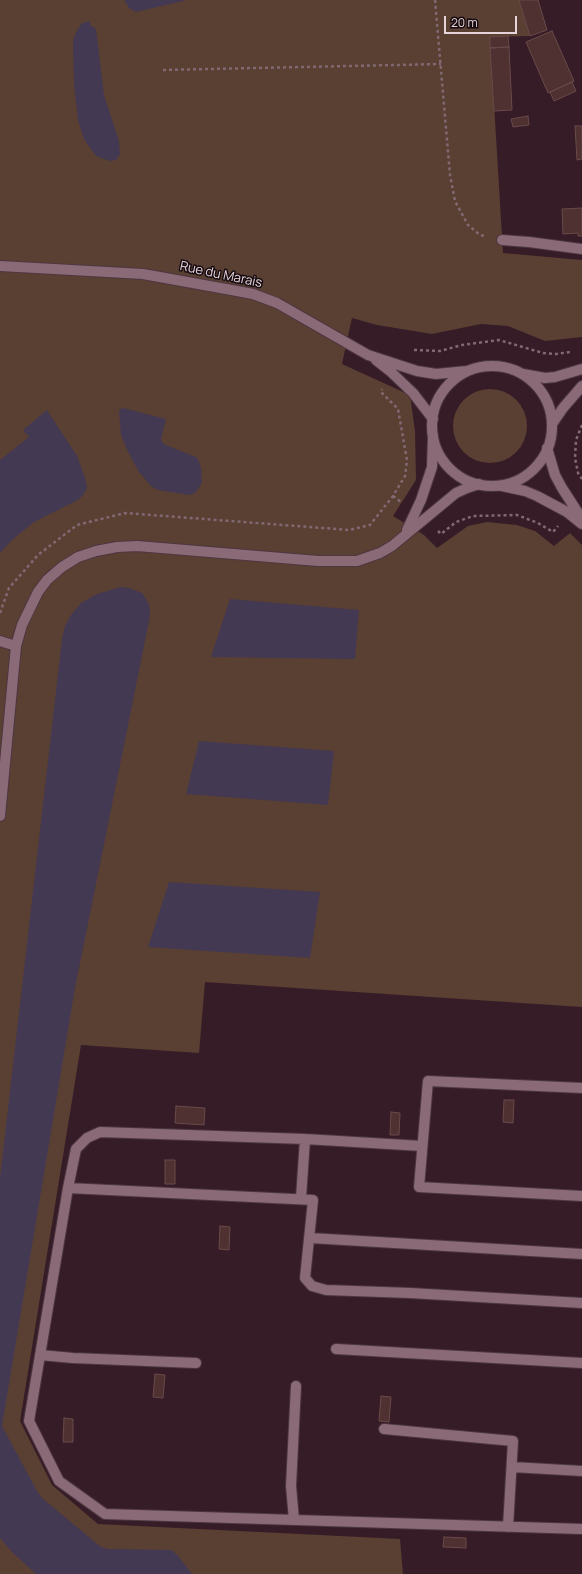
<!DOCTYPE html>
<style>
body{margin:0}
#map{position:relative;width:582px;height:1574px;overflow:hidden;background:#361c27;font-family:Manrope,sans-serif}
canvas{display:block}
.scale{position:absolute;left:444px;top:16px;width:73px;height:18px;box-sizing:border-box;border:2px solid #e7d4db;border-top:0;padding-left:5px;font-size:12px;line-height:14px;white-space:nowrap;color:#e7d4db;-webkit-text-stroke:3px #160b10;paint-order:stroke}
</style>
<div id="map">
<canvas width="582" height="1574"></canvas>
<div class="scale">20 m</div>
</div>
<script>
const context = document.querySelector('canvas').getContext('2d');
context.lineJoin = 'round';
function paint(path, color) { context.fillStyle = color; context.fill(path, 'evenodd'); }
const shape = rows => new Path2D(rows.map(r => 'M' + r).join(''));
function trace(path, color, width, dash) { context.strokeStyle = color; context.lineWidth = width; context.lineCap = dash ? 'butt' : 'round'; context.setLineDash(dash || []); context.stroke(path); }
function write(font, color, halo, rows, align = 'center') {
  context.font = font + ' Manrope,sans-serif'; context.lineWidth = 3; context.setLineDash([]); context.textBaseline = 'middle'; context.strokeStyle = halo; context.fillStyle = color; for (const [text, x, y, turn = 0] of rows) {
    context.save(); context.translate(x, y); context.rotate((+turn || 0) * Math.PI / 180); context.textAlign = isNaN(turn) ? turn : align; if (halo) context.strokeText(text, 0, 0); context.fillText(text, 0, 0); context.restore();
  }
}
paint(shape([
 [0,0,519,0,530,36,490,37,503,253,582,260,582,337,545,341,508,326,481,324,432,334,377,325,352,318,342,364,410,395,415,431,416,480,393,516,424,535,437,548,468,526,487,522,517,525,535,531,554,546,570,533,582,545,582,1007,205,982,199,1053,81,1045,20,1421,52,1485,98,1524,400,1539,403,1574,0,1574],
 '453 426a37 37 0 1 1 74 0a37 37 0 1 1-74 0Z'
]), '#5a3f33');
paint(shape([
 [124,0,187,0,136,12,129,8],
 [89,21,91,26,96,29,104,95,119,141,120,154,116,160,110,161,98,157,95,155,84,139,78,120,74,84,73,41,76,32,82,23],
 [123,408,166,419,161,439,163,443,166,445,196,457,198,459,201,468,202,483,195,493,189,495,158,490,151,486,139,472,128,452,121,435,119,412,120,409],
 [47,410,77,456,85,477,87,488,84,494,78,500,34,522,12,540,0,553,0,460,29,437,23,430],
 [121,587,129,588,142,593,149,604,150,612,149,621,75,988,2,1426,37,1491,42,1498,101,1547,108,1549,172,1550,179,1557,192,1574,36,1574,12,1552,0,1538,0,1178,62,639,65,626,71,615,81,603,97,594],
 [230,599,359,610,355,659,211,657],
 [199,741,334,751,328,805,186,794],
 [169,882,320,892,310,958,148,947]
]), '#443952');
const building = shape([
 [519,0,538,0,547,30,530,36,519,0],
 [552,31,574,81,548,93,526,42,552,31],
 [508,36,509,47,490,48,490,37,508,36],
 [509,47,512,110,494,111,490,48,509,47],
 [572,82,576,91,554,101,550,92,572,82],
 [528,116,529,125,513,127,511,119,528,116],
 [575,126,582,126,582,159,577,160,575,126],
 [582,208,582,236,578,236,578,233,563,234,562,209,582,208],
 [504,1100,514,1100,513,1123,503,1122,504,1100],
 [176,1106,205,1108,204,1125,175,1123,176,1106],
 [391,1112,400,1113,399,1135,390,1135,391,1112],
 [165,1160,175,1160,175,1184,165,1184,165,1160],
 [220,1226,230,1227,229,1250,219,1249,220,1226],
 [155,1374,165,1375,163,1398,153,1397,155,1374],
 [381,1396,391,1397,389,1422,379,1421,381,1396],
 [64,1418,73,1419,73,1442,63,1442,64,1418],
 [444,1537,466,1538,466,1548,443,1547,444,1537]
]);
paint(building, '#4f3131');
trace(building, '#6a4a4a', 1);
const service = shape([
 [502,240,529,242,582,249],
 [0,641,16,646],
 [582,1088,428,1081,419,1187,582,1196],
 [422,1146,305,1139,100,1132,87,1138,76,1149,68,1188,313,1200,305,1278,312,1286,326,1290,410,1293,582,1303],
 [68,1188,29,1421,59,1481,105,1514,582,1529],
 [301,1198,305,1139],
 [310,1238,582,1254],
 [336,1349,582,1363],
 [40,1355,73,1358,196,1363],
 [384,1429,513,1441,508,1527],
 [512,1467,582,1471],
 [294,1520,291,1486,296,1386]
]);
const minor = shape([
 [407,530,421,500,432,467,433,436],
 [0,816,16,646,22,625,38,592,47,580,62,567,78,557,96,551,117,547,137,546,318,561,357,561,380,553,392,546,456,493,467,488,479,484]
]);
const tertiary = shape([
 [0,266,143,274,237,291,253,294,277,303,368,355,417,371,436,374,467,371],
 [376,360,390,371,413,393,433,419],
 '432 426a60 60 0 1 1 120 0a60 60 0 1 1-120 0Z',
 [523,374,545,378,555,377,582,369],
 [552,424,563,408,582,386],
 [547,448,555,475,562,488,582,519],
 [502,486,525,491,537,496,567,512,582,524]
]);
trace(service, '#4d3741', 12);
trace(minor, '#4d3741', 12);
trace(tertiary, '#4d3741', 12);
trace(shape([
 [435,0,450,175,455,201,468,225,480,235,486,236],
 [163,70,441,64],
 [414,350,440,351,462,345,499,340,543,353,556,354,570,352],
 [582,425,576,440,575,458,578,473,582,479],
 [393,496,401,502],
 [438,531,441,534,456,522,473,516,517,515,538,523,553,532,558,526],
 [0,613,9,588,38,555,77,525,125,513,349,530,370,525,393,496,405,476,407,460,398,409,381,392,382,389]
]), '#806972', 2.5, [3, 3]);
trace(service, '#8a6a76', 10);
trace(minor, '#8a6a76', 10);
trace(tertiary, '#8a6a76', 10);
write('13px', '#e7d4db', '#160b10', [
 ["Rue du Marais",221,275,12]
]);
</script>
